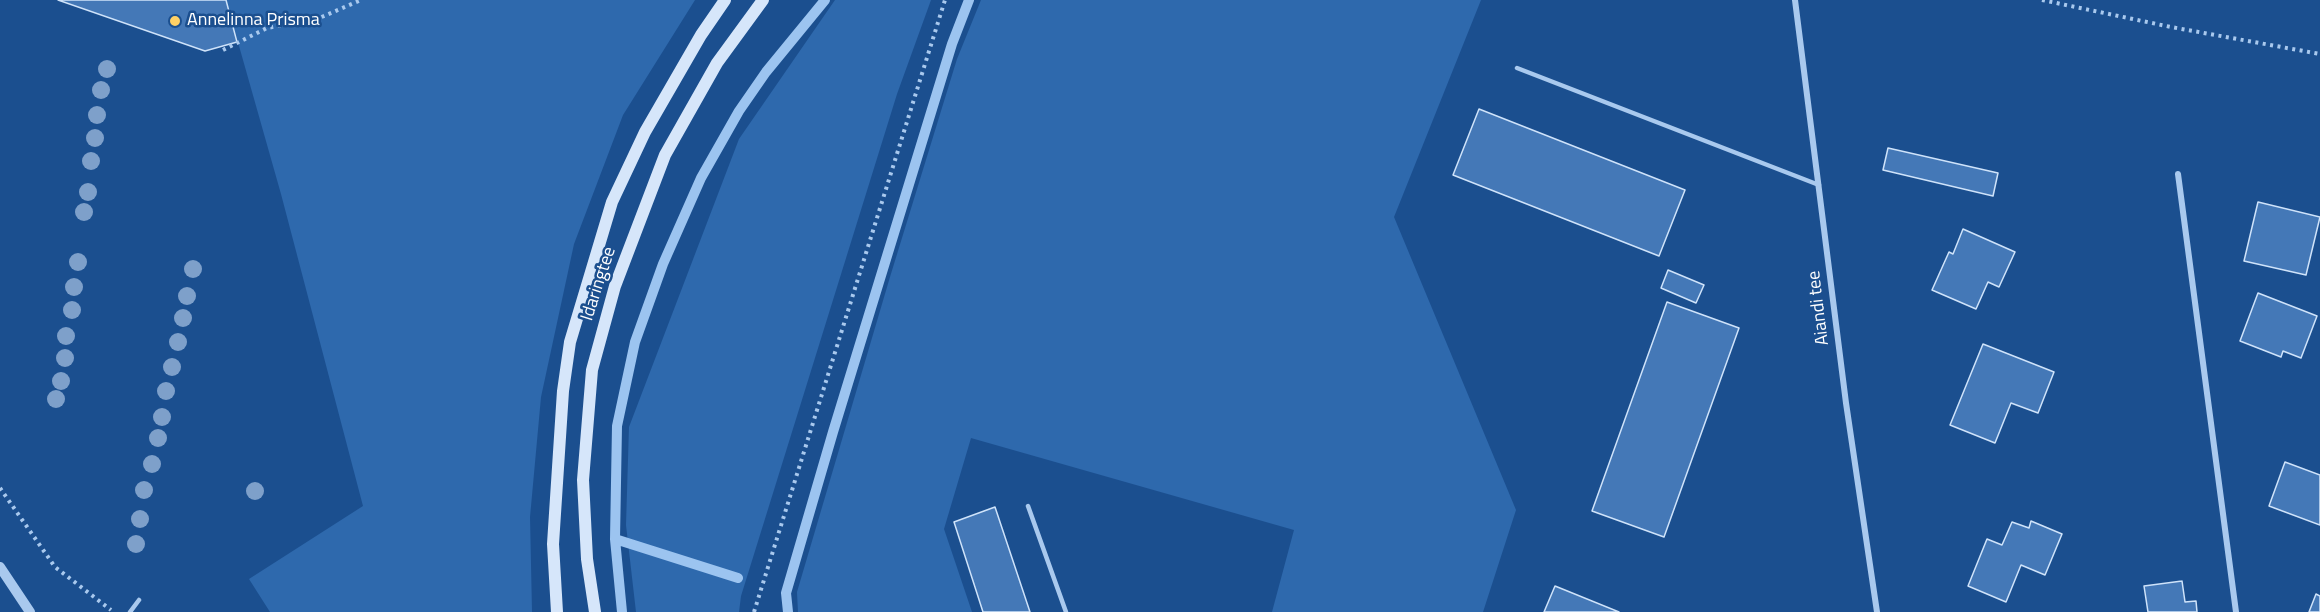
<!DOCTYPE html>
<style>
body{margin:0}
canvas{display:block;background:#1b4f8f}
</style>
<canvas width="2320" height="612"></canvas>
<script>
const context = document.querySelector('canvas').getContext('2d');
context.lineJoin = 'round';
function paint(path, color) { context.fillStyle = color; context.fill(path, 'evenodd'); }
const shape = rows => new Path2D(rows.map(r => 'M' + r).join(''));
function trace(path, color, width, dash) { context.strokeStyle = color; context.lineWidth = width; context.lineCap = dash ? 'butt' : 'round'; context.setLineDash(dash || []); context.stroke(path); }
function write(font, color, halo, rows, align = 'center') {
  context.font = font + ' "Titillium Web",sans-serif'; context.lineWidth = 5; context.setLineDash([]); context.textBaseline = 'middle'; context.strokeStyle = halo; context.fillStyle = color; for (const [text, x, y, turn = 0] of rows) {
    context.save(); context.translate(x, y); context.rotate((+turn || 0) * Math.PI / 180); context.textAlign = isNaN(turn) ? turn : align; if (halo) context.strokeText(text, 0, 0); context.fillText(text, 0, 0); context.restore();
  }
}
paint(shape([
 [226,0,695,0,623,115,574,244,541,397,530,517,532,612,270,612,249,579,363,506,281,194],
 [835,0,931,0,897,94,741,596,739,612,636,612,626,525,629,427,739,139],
 [981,0,1481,0,1394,217,1516,510,1483,612,1272,612,1294,530,971,438,944,529,972,612,798,612,797,592,890,277,957,59]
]), '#2e69ad');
trace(shape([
 [615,539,622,612],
 [738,578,615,539,617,426,635,342,663,264,701,178,739,111,766,72,825,0],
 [788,612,786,593,833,432,952,44,969,0]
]), '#9cc4f0', 10);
const building = shape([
 [58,0,226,0,237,42,205,51,58,0],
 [1479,109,1685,190,1659,256,1453,175,1479,109],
 [1888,148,1998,173,1993,196,1883,170,1888,148],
 [2258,202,2320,217,2306,275,2244,261,2258,202],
 [1963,229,2015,252,1999,287,1988,282,1976,309,1932,290,1949,252,1953,254,1963,229],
 [1668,270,1704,285,1696,303,1661,288,1668,270],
 [2258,293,2317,316,2301,358,2283,351,2281,357,2240,341,2258,293],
 [1667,302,1739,328,1664,537,1592,511,1667,302],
 [1983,344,2054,372,2038,413,2011,403,1995,443,1950,425,1983,344],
 [2285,462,2320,475,2320,525,2269,506,2285,462],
 [995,507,1030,612,983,612,954,522,995,507],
 [2031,521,2062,534,2045,575,2021,565,2006,602,1968,586,1987,539,2002,545,2012,522,2029,528,2031,521],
 [2182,581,2185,602,2196,601,2197,612,2148,612,2144,586,2182,581],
 [1555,586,1619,612,1544,612,1555,586],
 [2316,594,2320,596,2320,612,2309,612,2316,594]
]);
paint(building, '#4478b7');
trace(building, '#cfe3fa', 1.5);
trace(shape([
 [2042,0,2171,27,2320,54],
 [223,50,267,28,317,19,361,0],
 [0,488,55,567,111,610],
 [754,612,945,0]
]), '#a9c9ee', 4, [3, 4.5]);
trace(shape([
 [1517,68,1819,185],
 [1028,506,1066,612],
 [130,612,139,600]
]), '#a9c9ee', 4.5);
trace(shape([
 [1795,0,1846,403,1877,612],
 [2178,174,2236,612]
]), '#a9c9ee', 6);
trace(shape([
 [0,567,30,612]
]), '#a9c9ee', 10);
trace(shape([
 [557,612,553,544,563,391,570,342,612,202,645,132,701,35,725,0],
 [595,612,587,559,583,480,592,370,615,286,665,155,717,63,763,0]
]), '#d6e6fa', 12);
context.fillStyle = '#7ea0ca';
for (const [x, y] of [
 [107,69],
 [101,90],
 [97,115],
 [95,138],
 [91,161],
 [88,192],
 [84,212],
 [78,262],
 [193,269],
 [74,287],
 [187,296],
 [72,310],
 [183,318],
 [66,336],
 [178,342],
 [65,358],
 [172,367],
 [61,381],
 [166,391],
 [56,399],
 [162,417],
 [158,438],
 [152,464],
 [144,490],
 [255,491],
 [140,519],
 [136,544]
]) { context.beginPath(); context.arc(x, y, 9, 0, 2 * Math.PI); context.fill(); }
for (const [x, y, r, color] of [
 [175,21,6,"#ffd166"]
]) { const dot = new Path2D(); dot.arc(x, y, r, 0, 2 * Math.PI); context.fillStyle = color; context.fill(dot); trace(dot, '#1b4f8f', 2); }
write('18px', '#fff', '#1b4f8f', [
 ["Annelinna Prisma",187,21]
], 'left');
write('18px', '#fff', '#1b4f8f', [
 ["Idaringtee",599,284,-72],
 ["Aiandi tee",1819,308,-97]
]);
</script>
